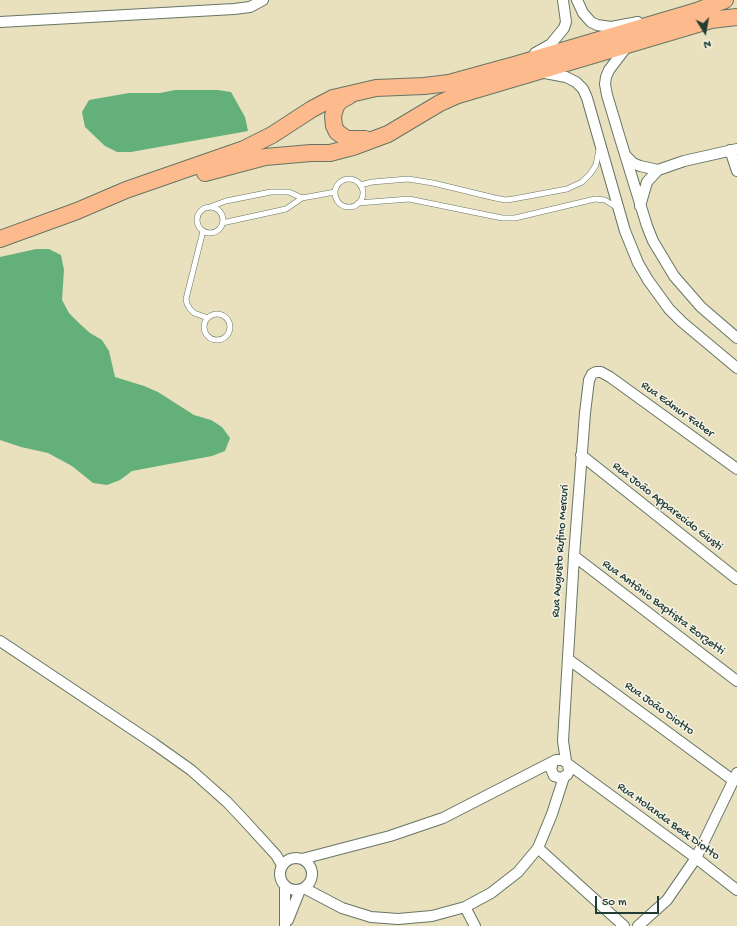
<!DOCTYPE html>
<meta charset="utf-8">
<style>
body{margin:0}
#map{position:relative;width:737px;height:926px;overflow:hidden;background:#e9e0be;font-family:"Gochi Hand",sans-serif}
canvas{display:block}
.north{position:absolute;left:685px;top:12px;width:40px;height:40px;-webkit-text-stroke:3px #f7f3e8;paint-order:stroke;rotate:169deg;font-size:11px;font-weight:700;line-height:16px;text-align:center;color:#1f3d34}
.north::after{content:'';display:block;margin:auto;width:14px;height:18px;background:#1f3d34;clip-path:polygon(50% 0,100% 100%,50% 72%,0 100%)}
.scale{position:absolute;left:595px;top:896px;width:64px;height:18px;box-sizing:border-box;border:2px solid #1f3d34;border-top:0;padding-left:5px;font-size:12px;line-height:14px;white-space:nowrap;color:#1f3d34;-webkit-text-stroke:3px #f7f3e8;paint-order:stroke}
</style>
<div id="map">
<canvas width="737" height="926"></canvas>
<div class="north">N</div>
<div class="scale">50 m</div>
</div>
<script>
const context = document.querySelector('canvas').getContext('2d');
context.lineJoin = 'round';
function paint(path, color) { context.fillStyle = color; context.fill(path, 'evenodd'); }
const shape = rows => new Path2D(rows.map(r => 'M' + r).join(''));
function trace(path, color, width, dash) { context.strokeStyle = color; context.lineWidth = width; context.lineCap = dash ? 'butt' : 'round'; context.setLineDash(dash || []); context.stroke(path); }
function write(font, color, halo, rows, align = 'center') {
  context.font = font + ' "Gochi Hand",sans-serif'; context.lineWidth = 3; context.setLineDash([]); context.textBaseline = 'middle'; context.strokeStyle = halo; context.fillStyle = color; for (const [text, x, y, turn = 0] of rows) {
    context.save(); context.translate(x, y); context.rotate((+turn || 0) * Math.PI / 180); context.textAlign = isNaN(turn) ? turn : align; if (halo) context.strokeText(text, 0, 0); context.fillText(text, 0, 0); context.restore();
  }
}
paint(shape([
 [175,90,218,90,231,92,245,117,248,131,131,152,117,152,105,146,85,127,82,112,89,100,129,93,160,93],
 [36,249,49,249,61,255,64,270,62,300,69,313,80,324,90,333,102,340,109,351,115,377,144,386,158,392,194,415,211,420,222,427,230,438,225,451,212,456,132,471,120,480,107,485,93,483,72,466,48,453,21,447,0,440,0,257]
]), '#63b07a');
const lane = shape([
 '335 193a14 14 0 1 1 28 0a14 14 0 1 1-28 0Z',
 [360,185,372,182,408,179,433,183,495,198,506,200,513,199,567,189,582,182,590,174,596,165,599,149],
 [358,203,409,199,502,218,515,218,595,199,605,200,616,207],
 '197 220a13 13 0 1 1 26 0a13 13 0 1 1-26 0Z',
 [207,208,226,201,271,192,289,192,302,198,335,192],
 [222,223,286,209,302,198],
 [203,231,186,299,187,304,190,309,194,313,208,318],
 '204 327a13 13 0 1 1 26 0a13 13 0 1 1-26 0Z'
]);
const street = shape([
 [577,0,583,13,591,22,597,25,611,27,638,22],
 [0,22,234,9,250,7,263,0],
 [628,45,609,70,606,77,605,84,607,95,619,135,647,226,653,241,674,276,701,307,737,338],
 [535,53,551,44,564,28,566,22,563,0],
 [545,73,566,77,576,82,583,89,587,98,625,231,638,263,648,280,669,309,682,322,737,368],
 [730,150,737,171],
 [625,155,633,163,640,166,658,170],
 [640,206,647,182,658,170,684,161,737,149],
 [581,455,737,579],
 [574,556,737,681],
 [0,641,153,743,191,770,227,802,244,820,276,855,282,865],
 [568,659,734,781],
 [566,761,563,741,574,556,585,413,589,380,592,374,596,372,601,372,610,377,737,469],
 [568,764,696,858,737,890],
 [538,848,624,926],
 '280 874a16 16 0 1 1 32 0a16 16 0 1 1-32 0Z',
 [302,859,390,836,443,818,556,760,563,760,568,764,569,771,567,775,561,778,554,776,551,769,553,762],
 [285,886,285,926],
 [304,888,342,908,371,917,398,919,432,916,465,907,491,893,518,872,538,848,552,814,564,777],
 [465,907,475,926],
 [288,920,300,890],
 [638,926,667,900,696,858,737,773]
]);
const primary = shape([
 [349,96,340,101,336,106,333,116,334,126,337,132,347,139,365,139],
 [205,173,265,157,311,153,330,153,353,147,388,134,440,103,458,95,711,20,737,17],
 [0,239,77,211,126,190,244,149,272,135,312,109,333,98,376,88,424,86,449,83,518,64,697,11,725,0]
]);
trace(lane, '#667664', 6);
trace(street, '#667664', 12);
trace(primary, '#667664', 18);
trace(lane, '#fff', 5);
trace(street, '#fff', 10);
trace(primary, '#fcba8d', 16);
write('12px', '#1f3d34', '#f7f3e8', [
 ["Rua Edmur Faber",677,410,36],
 ["Rua João Apparecido Giusti",667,507,38],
 ["Rua Augusto Rufino Mercuri",561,551,-86],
 ["Rua Antônio Baptista Zorzetti",663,608,37],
 ["Rua João Diotto",659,709,36],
 ["Rua Holanda Beck Diotto",668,822,36]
]);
</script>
